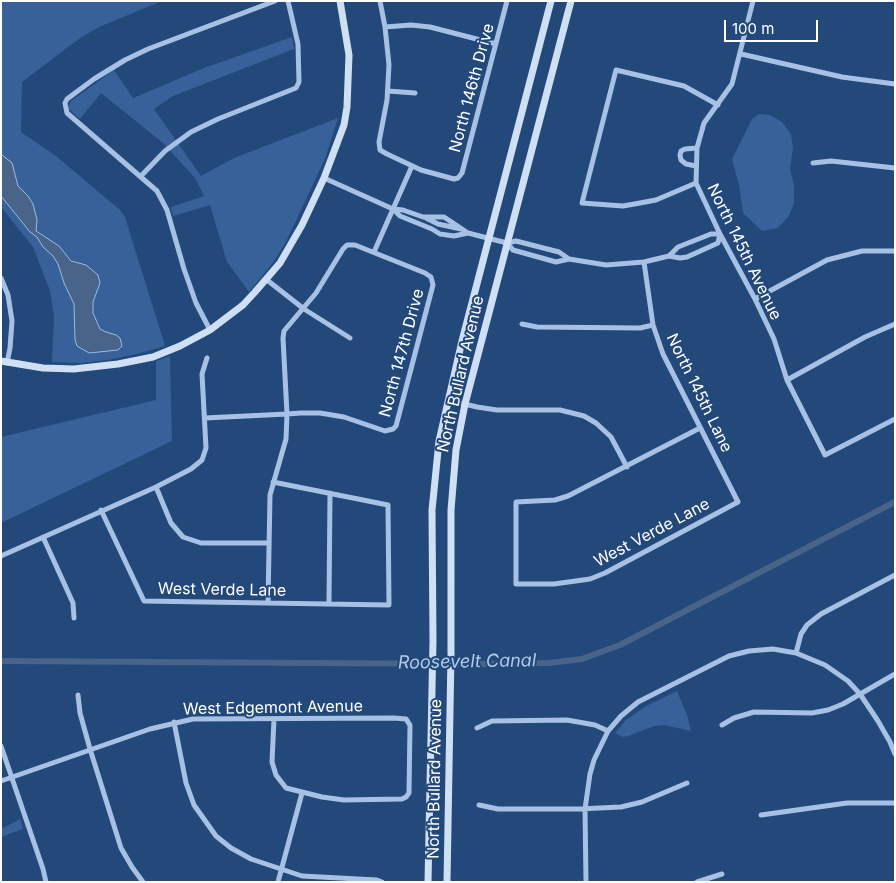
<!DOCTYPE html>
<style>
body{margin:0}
#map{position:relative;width:896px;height:883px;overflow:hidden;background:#23487a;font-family:Inter,sans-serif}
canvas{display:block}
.frame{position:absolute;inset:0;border:2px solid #fff;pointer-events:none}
.scale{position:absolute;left:724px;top:20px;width:94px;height:22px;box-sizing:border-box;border:2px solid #fff;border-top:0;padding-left:6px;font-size:15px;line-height:18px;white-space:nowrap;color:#fff;-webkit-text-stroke:4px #23487a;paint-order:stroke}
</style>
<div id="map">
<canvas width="896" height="883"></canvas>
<div class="frame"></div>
<div class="scale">100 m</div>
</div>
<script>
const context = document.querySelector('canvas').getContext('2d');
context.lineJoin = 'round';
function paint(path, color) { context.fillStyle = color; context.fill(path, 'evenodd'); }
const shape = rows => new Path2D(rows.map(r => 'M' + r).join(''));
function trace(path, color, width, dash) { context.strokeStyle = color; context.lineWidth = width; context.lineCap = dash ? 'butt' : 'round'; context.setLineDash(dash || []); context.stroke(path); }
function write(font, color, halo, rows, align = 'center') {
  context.font = font + ' Inter,sans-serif'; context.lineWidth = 4; context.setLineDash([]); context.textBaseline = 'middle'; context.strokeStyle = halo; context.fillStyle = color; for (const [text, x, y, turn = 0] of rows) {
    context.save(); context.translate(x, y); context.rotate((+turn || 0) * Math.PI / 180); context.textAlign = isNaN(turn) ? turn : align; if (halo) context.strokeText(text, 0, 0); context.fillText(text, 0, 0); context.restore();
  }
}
paint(shape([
 [1,1,162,1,99,27,80,38,22,82,21,132,56,156,120,210,125,217,165,346,137,354,108,360,81,363,52,362,54,316,50,291,33,247,1,207],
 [292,37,294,49,173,96,154,109,201,176,234,158,338,118,325,159,285,244,272,264,249,292,227,262,210,205,173,216,171,207,204,196,195,178,163,143,101,93,80,119,69,109,69,105,71,101,114,70,133,98,204,68],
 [759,114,770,115,782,122,791,134,793,147,790,169,794,185,794,203,789,216,778,228,762,231,743,213,739,185,732,159,752,119],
 [170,356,172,441,1,523,1,437,156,400,156,361],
 [677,691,687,715,691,731,664,725,654,726,628,736,623,737,615,733,626,720,646,706],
 [20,819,23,829,1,837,1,829]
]), '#376198');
const water = shape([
 [1,154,12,163,18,186,28,196,33,204,37,220,36,231,59,246,71,261,86,265,98,275,100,283,93,302,93,313,100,329,106,332,116,335,120,338,122,346,118,350,89,353,77,346,75,340,74,304,64,283,58,264,53,256,43,247,37,237,30,232,1,196,1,154]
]);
paint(water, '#496489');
trace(water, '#9abce5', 1);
trace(shape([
 [1,661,465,664,549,663,582,659,620,645,895,502]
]), '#496489', 6);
trace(shape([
 [380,1,385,27,389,65,387,100,379,142,380,150,387,154,421,170,454,179,458,178,462,173,507,1],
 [753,1,732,84,704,123,697,148,696,183,720,234,755,299,774,339,787,380,825,455,895,419],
 [385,27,411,25,430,27,496,44],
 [741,54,842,77,895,84],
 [388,91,415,93],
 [813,163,831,161,895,168],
 [696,166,686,164,681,160,680,155,681,151,685,149,697,148],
 [141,176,165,151,191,132,218,119,296,88,299,82,298,44,288,1],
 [324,178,393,209,403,210,423,217,444,217,468,233,507,243],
 [696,183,656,200,640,203,623,206,582,203,616,70,684,86,718,105],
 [393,209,400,216,432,229,440,234,454,236,468,233],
 [426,218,438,224,461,229],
 [507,243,513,250,556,262,569,259,606,265,644,262,669,256,680,258,687,257,718,243,720,234,711,234,678,247,669,256],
 [507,243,516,241,559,252,569,259],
 [374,252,412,166],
 [644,262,653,325,663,354,738,502,605,573,590,579,554,584,516,584,516,502,555,500,568,496,700,428],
 [1,278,8,295,12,321,10,348,7,363],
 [267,280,304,309,350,338],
 [755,299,827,260,862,251,895,251],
 [522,324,537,327,640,328,653,325],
 [210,330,196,303,184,269,167,210,157,191,67,113,65,103,67,99,94,79,125,60,148,49,275,1],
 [787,380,865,337,895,324],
 [448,400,477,407,497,410,560,410,584,416,596,423,611,437,627,467],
 [205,418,287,414,301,413,320,413,344,417,385,431,393,429,396,426,433,285,431,277,425,273,355,245,347,245,343,249,316,293,284,331,283,338,287,414,286,439,270,495,268,603],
 [156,487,171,523,183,537,201,543,269,543],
 [101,510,144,601,389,605,388,505,273,482],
 [43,537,73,603,74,618],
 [1,556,156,487,191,469,202,460,206,448,202,374,207,358],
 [329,603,330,493],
 [796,653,801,634,807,625,821,614,895,575],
 [78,695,80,713,90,749,121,848,132,867,143,882],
 [174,722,186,783,194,805,216,836,231,848,251,859,302,876,377,880,382,882],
 [722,725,734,718,754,712,812,713,828,710,843,704,895,674],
 [477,728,492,721,567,720,595,725,608,731],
 [1,746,43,869,46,882],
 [1,781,150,729,193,719,394,718,406,719,410,725,409,793,406,797,402,799,344,800,322,797,286,788,276,775,272,762,274,719],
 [479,805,498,809,578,809,621,807,642,802,687,783],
 [761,815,847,803,895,803],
 [278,882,302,793],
 [586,882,585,809,590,774,594,760,608,731,621,716,638,702,729,656,749,651,773,649,796,653,825,665,848,681,860,694,878,721,890,742,895,754],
 [697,882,722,874]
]), '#a6c1e4', 5);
trace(shape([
 [1,361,43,368,74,369,118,364,153,357,180,346,210,330,243,305,255,292,280,263,302,225,324,178,344,125,347,107,349,55,340,1],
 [428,882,433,641,432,510,439,441,462,341,551,1],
 [447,882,451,654,451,510,456,450,465,404,571,1]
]), '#cfdff4', 7);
write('16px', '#fff', '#23487a', [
 ["North 146th Drive",472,88,-75],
 ["North 145th Avenue",744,252,64],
 ["North 147th Drive",402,353,-75],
 ["North Bullard Avenue",461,374,-77],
 ["North 145th Lane",699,393,64],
 ["West Verde Lane",652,533,-28],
 ["West Verde Lane",222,590,1],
 ["West Edgemont Avenue",273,708,-1],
 ["North Bullard Avenue",435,779,-89]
]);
write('italic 18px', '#b1cbec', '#23487a', [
 ["Roosevelt Canal",467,662,-1]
]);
</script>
